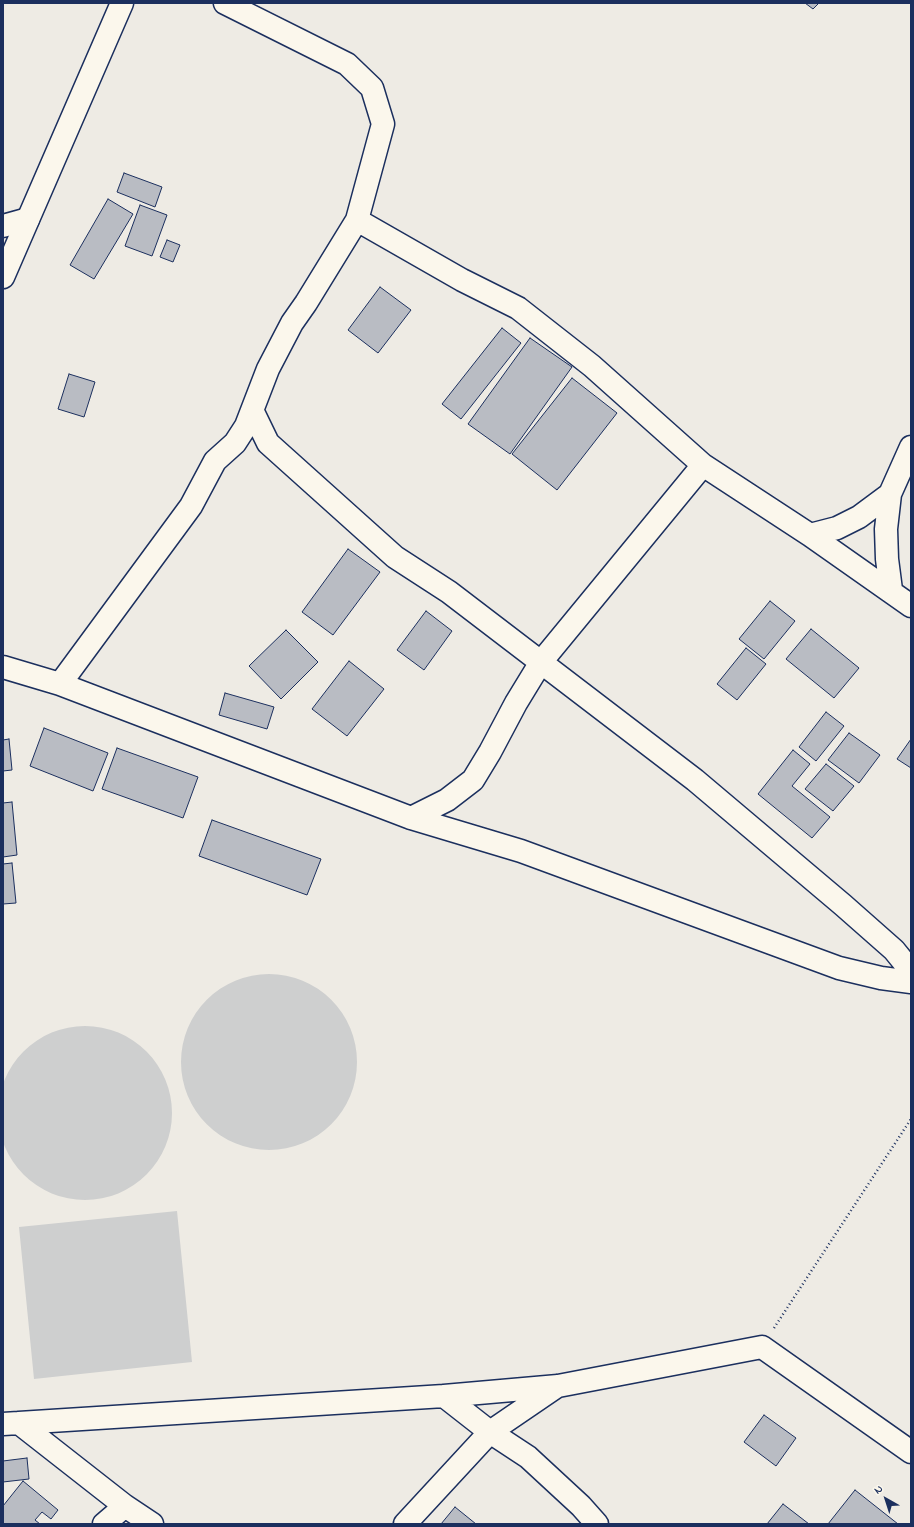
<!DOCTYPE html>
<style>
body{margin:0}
#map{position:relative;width:914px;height:1527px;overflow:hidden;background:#eeebe4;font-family:"Indie Flower",sans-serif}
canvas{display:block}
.frame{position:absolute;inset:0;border:4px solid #1b2f5e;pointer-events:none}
.north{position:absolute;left:866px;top:1479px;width:40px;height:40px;-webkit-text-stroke:3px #fbf7ec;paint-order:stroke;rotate:321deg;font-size:11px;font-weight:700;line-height:16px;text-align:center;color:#1b2f5e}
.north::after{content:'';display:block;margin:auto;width:14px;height:18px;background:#1b2f5e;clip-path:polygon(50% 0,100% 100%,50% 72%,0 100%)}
</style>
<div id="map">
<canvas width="914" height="1527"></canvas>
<div class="frame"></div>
<div class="north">N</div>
</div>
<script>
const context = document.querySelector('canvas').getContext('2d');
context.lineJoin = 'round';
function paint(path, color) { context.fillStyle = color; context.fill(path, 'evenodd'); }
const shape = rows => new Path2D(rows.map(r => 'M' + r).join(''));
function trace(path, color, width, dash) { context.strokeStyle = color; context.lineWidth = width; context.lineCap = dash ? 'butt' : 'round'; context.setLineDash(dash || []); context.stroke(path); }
paint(shape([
 '181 1062a88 88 0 1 1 176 0a88 88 0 1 1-176 0Z',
 '-2 1113a87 87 0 1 1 174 0a87 87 0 1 1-174 0Z',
 [177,1211,192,1362,34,1379,19,1227]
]), '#cecfcf');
const building = shape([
 [805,3,819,3,813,9,805,3],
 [124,173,162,187,155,207,117,192,124,173],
 [108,199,133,214,94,279,70,265,108,199],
 [140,205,167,215,152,256,125,246,140,205],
 [167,240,180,245,173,262,160,257,167,240],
 [380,287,411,310,378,353,348,330,380,287],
 [502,328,521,343,461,419,442,404,502,328],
 [530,338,572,367,510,454,468,424,530,338],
 [69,374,95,382,84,417,58,409,69,374],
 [572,378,617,413,557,490,512,454,572,378],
 [348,549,380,572,333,635,302,612,348,549],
 [770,601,795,621,764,659,739,639,770,601],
 [426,611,452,631,424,670,397,650,426,611],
 [811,629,859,668,834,698,786,659,811,629],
 [286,630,318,662,281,699,249,666,286,630],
 [746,648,766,664,737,700,717,684,746,648],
 [349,661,384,689,347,736,312,709,349,661],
 [225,693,274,707,267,729,219,715,225,693],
 [826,712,844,726,816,761,799,747,826,712],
 [44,728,108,753,93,791,30,766,44,728],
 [849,733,880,755,859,783,828,760,849,733],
 [9,739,12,770,3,771,3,740,9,739],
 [911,739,911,768,897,759,911,739],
 [117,748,198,777,183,818,102,789,117,748],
 [793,750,810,764,792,786,830,817,812,838,758,794,793,750],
 [826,764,854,786,833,811,805,789,826,764],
 [12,802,17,855,3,857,3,803,12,802],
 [212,820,321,859,307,895,199,856,212,820],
 [12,863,16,903,3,904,3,864,12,863],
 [764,1415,796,1438,776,1466,744,1442,764,1415],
 [27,1458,29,1479,3,1482,3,1461,27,1458],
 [23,1481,58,1510,51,1519,42,1512,35,1520,40,1524,3,1524,3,1506,23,1481],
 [855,1490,898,1524,828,1524,855,1490],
 [783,1504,809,1524,767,1524,783,1504],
 [455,1507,476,1524,441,1524,455,1507]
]);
paint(building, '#b9bcc3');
trace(building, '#1b2f5e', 1);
const minor = shape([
 [357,220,462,280,518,308,592,366,703,465,810,535,911,606],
 [3,226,28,219],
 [253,412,268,443,395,557,449,592,695,780,843,905,894,950,911,971],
 [810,535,837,528,859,517,890,494],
 [891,590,887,559,886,529,890,494,911,447],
 [3,667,60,684,411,818,521,851,839,968,881,978,911,982],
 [60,684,191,506,215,461,235,443,246,426,268,369,292,323,306,303,357,220,383,124,372,88,347,64,225,3],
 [411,818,447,800,473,780,490,752,516,703,541,662,703,465],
 [444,1396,490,1432,528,1457,581,1506,597,1524],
 [19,1423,125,1506,152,1524],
 [3,1424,444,1396,558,1386,762,1347,911,1452],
 [104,1524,125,1506],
 [405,1524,490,1432,556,1387]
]);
const tertiary = shape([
 [3,277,122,3]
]);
trace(minor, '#1b2f5e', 25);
trace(tertiary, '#1b2f5e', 25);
trace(shape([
 [774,1328,911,1119]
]), '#1b2f5e', 2.5, [1, 3]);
trace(minor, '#fbf7ec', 22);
trace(tertiary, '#fbf7ec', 22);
</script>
